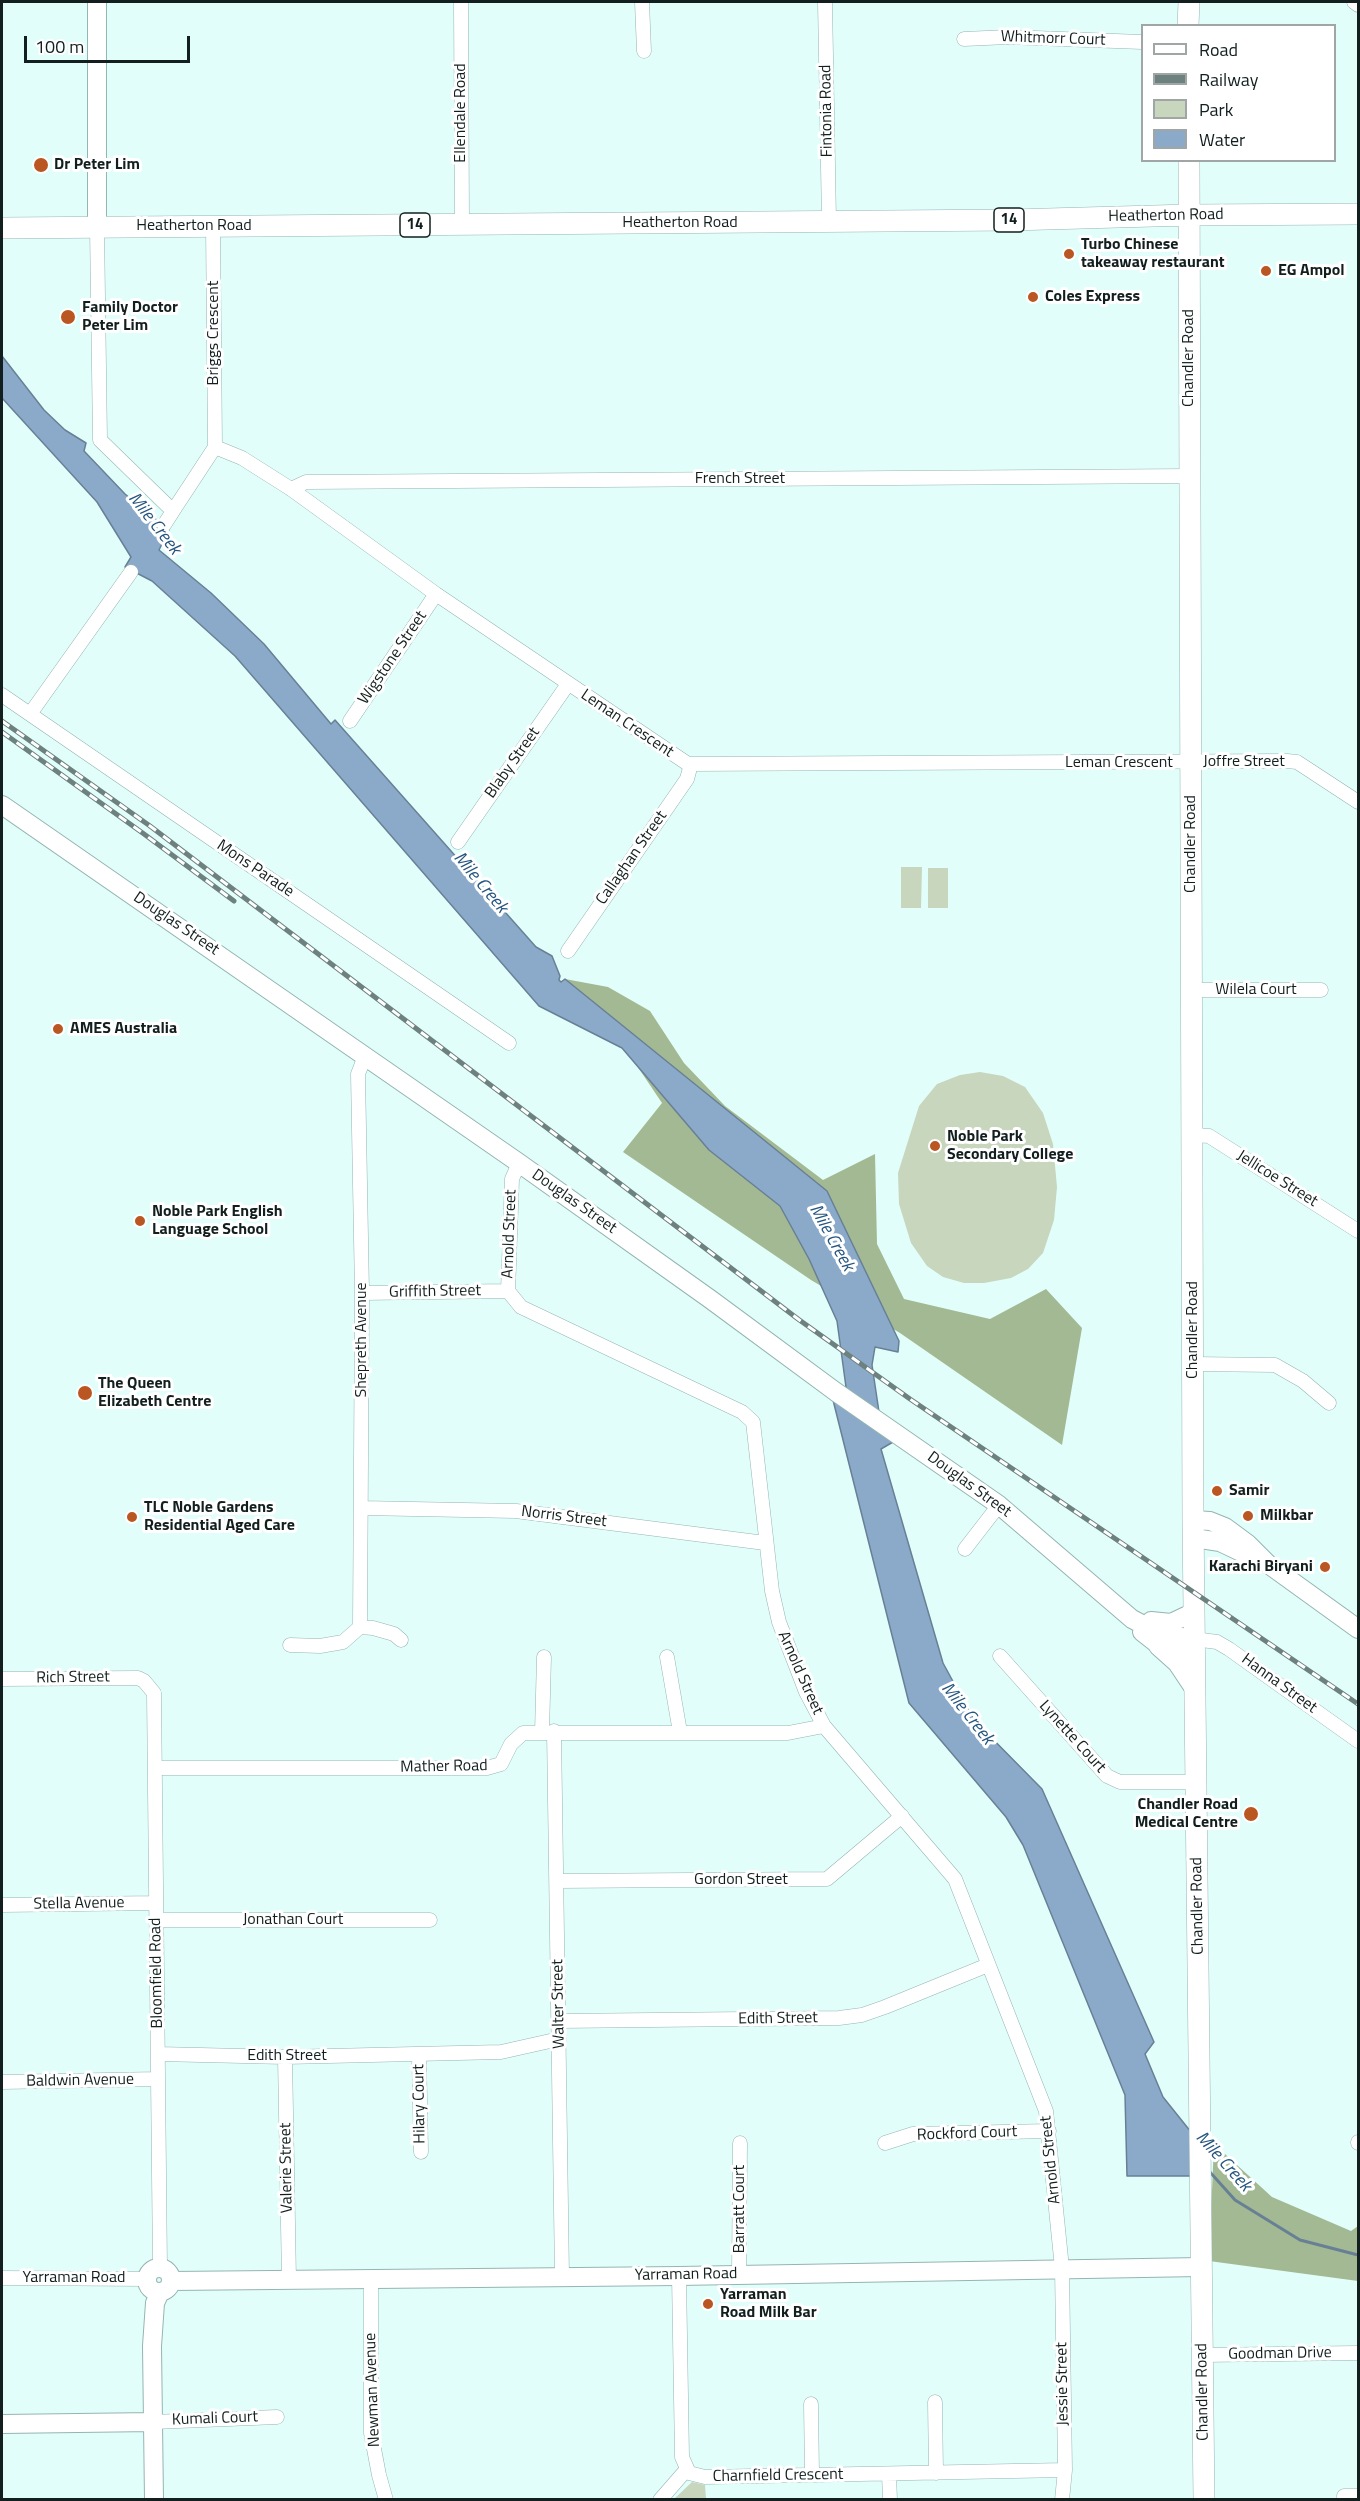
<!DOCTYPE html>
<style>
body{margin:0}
#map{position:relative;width:1360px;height:2501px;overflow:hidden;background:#e2fefb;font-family:"Titillium Web",sans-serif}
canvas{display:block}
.frame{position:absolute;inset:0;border:3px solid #121f1e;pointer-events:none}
.legend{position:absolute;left:1141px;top:24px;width:195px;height:138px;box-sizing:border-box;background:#fff;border:2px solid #a0a5a5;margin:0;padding:8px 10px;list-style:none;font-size:18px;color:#121f1e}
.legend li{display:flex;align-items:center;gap:12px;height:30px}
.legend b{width:30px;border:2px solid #a0a5a5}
.scale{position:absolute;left:24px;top:36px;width:166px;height:27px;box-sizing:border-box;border:3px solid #121f1e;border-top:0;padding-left:8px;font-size:18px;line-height:21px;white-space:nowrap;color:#121f1e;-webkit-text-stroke:4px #fff;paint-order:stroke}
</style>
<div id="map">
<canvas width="1360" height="2501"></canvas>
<div class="frame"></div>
<ul class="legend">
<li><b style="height:8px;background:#fff"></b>Road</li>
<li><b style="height:8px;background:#6d817f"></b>Railway</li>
<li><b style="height:16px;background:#c7d6bc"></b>Park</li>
<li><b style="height:16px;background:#8baac9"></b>Water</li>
</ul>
<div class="scale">100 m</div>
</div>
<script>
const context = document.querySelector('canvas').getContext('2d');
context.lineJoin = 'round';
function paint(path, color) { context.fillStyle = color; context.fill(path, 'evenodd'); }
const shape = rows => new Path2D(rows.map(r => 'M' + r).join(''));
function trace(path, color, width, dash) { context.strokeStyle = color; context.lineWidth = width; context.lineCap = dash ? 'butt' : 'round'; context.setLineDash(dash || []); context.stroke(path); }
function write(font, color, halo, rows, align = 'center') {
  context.font = font + ' "Titillium Web",sans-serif'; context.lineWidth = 6; context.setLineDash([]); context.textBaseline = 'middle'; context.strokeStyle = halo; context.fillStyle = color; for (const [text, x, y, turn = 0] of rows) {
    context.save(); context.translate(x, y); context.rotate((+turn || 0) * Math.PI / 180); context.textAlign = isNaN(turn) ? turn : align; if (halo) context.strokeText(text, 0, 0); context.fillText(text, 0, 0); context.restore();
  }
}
paint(shape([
 [901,867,922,867,921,908,901,908],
 [928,868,948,868,948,908,928,908],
 [980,1072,1003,1076,1025,1087,1043,1113,1053,1144,1057,1187,1054,1220,1043,1253,1028,1269,1011,1278,984,1283,964,1283,943,1277,927,1266,911,1243,899,1204,898,1173,919,1106,937,1084,960,1075],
 [692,2482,705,2485,706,2499,674,2499]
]), '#c7d6bc');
paint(shape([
 [565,979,608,987,650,1011,684,1063,725,1106,823,1180,875,1154,877,1244,904,1299,990,1319,1046,1289,1082,1328,1062,1445,900,1333,811,1280,623,1152,662,1103,625,1048,561,982],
 [1214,2144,1272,2197,1351,2231,1358,2226,1358,2281,1209,2261]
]), '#a3b993');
const water = shape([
 [2,356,44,410,65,430,86,443,84,451,125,494,169,530,159,550,211,593,264,644,331,724,335,720,536,947,552,956,560,976,559,980,561,982,565,979,827,1191,899,1341,898,1352,875,1347,872,1365,882,1432,893,1442,881,1449,943,1663,974,1720,1042,1789,1154,2042,1145,2054,1163,2097,1191,2132,1191,2176,1127,2176,1125,2095,1023,1845,1006,1817,909,1703,833,1400,849,1409,837,1321,809,1259,780,1206,709,1150,622,1048,539,1006,235,656,152,581,125,567,131,557,97,502,2,398,2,356]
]);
paint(water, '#8baac9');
trace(water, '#678096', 1.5);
trace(shape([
 [1209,2171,1235,2200,1300,2240,1358,2255]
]), '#678096', 3);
const street = shape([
 [461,2,462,224],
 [642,2,644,51],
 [825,2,829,221],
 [1354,2,1358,5],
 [964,39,1008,37,1142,42],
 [97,227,100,440,173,511,215,447,213,225],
 [215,447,242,458,291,489,436,594,688,764,1287,761,1297,762,1358,802],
 [291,489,306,482,1190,476],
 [164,525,173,511],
 [2,695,509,1043],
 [30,714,131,572],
 [350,721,436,594],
 [458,842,568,684],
 [568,951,687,779,691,764],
 [1192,990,1321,990],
 [1193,1135,1209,1136,1358,1231],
 [519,1163,512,1179,508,1291,521,1307,742,1412,753,1422,772,1591,779,1622,806,1692,824,1726,955,1879,1046,2111,1062,2268,1065,2470,1062,2500],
 [362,1293,508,1291],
 [1193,1364,1275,1365,1303,1381,1329,1403],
 [361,1508,516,1511,765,1543],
 [965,1549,999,1505],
 [360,1627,362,1293,358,1074,365,1056],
 [1194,1639,1217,1642,1229,1649,1358,1741],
 [290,1645,320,1646,343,1642,360,1627,373,1628,394,1634,401,1640],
 [1000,1656,1107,1776,1120,1782,1196,1782],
 [667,1657,680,1732],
 [2,1679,138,1678,144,1681,154,1693,160,2268],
 [554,1731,562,2276],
 [542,1732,544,1657],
 [155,1768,487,1768,501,1764,511,1744,523,1733,788,1733,824,1726],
 [557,1881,827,1879,902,1816],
 [2,1905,156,1903],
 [156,1920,430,1920],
 [559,2021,839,2018,862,2015,885,2007,988,1965],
 [158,2054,285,2057,501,2052,559,2039],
 [419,2055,421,2152],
 [285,2057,289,2280],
 [2,2082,158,2079],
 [885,2143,913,2134,1049,2131],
 [1358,2143,1358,2142],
 [739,2275,740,2143],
 [679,2276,682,2457,689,2473,705,2477,1065,2470],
 [2,2278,147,2279],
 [371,2279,371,2433,379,2475,386,2500],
 [1202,2355,1358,2353],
 [935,2402,936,2473],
 [811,2404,812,2475],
 [153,2422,277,2417],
 [889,2474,890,2500],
 [660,2500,687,2469],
 [1345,2500,1344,2496,1358,2496]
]);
const secondary = shape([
 [97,227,97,2],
 [2,805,519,1163,710,1299,836,1392,999,1505,1132,1619,1159,1633,1194,1639],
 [1193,1520,1210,1521,1225,1527,1248,1544,1268,1564,1358,1629],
 [1194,1538,1220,1542,1258,1560],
 [1151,1621,1171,1623,1194,1612],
 [1142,1632,1156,1643,1170,1649,1183,1648,1194,1639],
 [1158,1646,1177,1663,1195,1690],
 '147 2280a12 12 0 1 1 24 0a12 12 0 1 1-24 0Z',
 [171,2281,679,2276,1201,2267],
 [2,2424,153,2422],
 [154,2500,152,2346,155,2303,160,2292]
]);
const primary = shape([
 [1188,26,1189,2],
 [1189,160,1193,1520,1204,2500],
 [2,228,1012,220,1189,215,1358,214]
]);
trace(street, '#94b5b2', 15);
trace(secondary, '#94b5b2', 20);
trace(primary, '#94b5b2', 22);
trace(street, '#fff', 14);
trace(secondary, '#fff', 18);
trace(primary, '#fff', 21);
const rail = shape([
 [2,721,150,826,798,1319,910,1399,1358,1704],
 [2,732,144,834,234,901]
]);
trace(rail, '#6d817f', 5);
trace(rail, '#fff', 3, [9]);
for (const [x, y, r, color] of [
 [41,165,8,"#ba5622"],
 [1069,254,6,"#ba5622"],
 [1266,271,6,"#ba5622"],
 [1033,297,6,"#ba5622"],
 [68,317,8,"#ba5622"],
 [58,1029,6,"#ba5622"],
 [935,1146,6,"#ba5622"],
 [140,1221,6,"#ba5622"],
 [85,1393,8,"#ba5622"],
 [1217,1491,6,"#ba5622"],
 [1248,1516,6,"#ba5622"],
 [132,1517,6,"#ba5622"],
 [1325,1567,6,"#ba5622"],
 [1251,1814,8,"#ba5622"],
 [708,2304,6,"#ba5622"]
]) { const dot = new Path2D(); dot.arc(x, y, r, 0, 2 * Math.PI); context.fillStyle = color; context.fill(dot); trace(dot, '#fff', 2); }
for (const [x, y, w] of [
 [1009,220,30],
 [415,225,30]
]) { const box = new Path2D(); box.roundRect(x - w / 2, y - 12, w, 24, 4.5); context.fillStyle = '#fff'; context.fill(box); trace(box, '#121f1e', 1.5); }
write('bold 15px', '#121f1e', null, [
 ["14",1009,220],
 ["14",415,225]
]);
write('16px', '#121f1e', '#fff', [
 ["Whitmorr Court",1053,39,2],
 ["Fintonia Road",827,111,-91],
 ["Ellendale Road",461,113,-90],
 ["Heatherton Road",1166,216,-1],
 ["Heatherton Road",680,223],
 ["Heatherton Road",194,226],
 ["Briggs Crescent",214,333,-90],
 ["Chandler Road",1189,358,-90],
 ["French Street",740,479],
 ["Wigstone Street",393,658,-56],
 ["Leman Crescent",627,724,34],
 ["Joffre Street",1244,762],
 ["Blaby Street",513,763,-55],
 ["Leman Crescent",1119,763],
 ["Chandler Road",1191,844,-90],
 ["Callaghan Street",632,858,-55],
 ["Mons Parade",255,869,34],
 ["Douglas Street",176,924,34],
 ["Wilela Court",1256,990],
 ["Jellicoe Street",1277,1179,32],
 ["Douglas Street",574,1202,35],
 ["Arnold Street",510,1234,-88],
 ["Griffith Street",435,1292,-1],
 ["Chandler Road",1193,1330,-90],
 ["Shepreth Avenue",362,1340,-90],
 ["Douglas Street",969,1485,36],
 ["Norris Street",564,1517,7],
 ["Arnold Street",800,1673,66],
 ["Rich Street",73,1678,-1],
 ["Hanna Street",1279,1684,36],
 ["Lynette Court",1072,1737,48],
 ["Mather Road",444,1767,-1],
 ["Gordon Street",741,1880],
 ["Stella Avenue",79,1904,-1],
 ["Chandler Road",1198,1906,-91],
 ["Jonathan Court",293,1920],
 ["Bloomfield Road",157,1973,-91],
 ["Walter Street",559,2004,-91],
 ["Edith Street",778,2019,-1],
 ["Edith Street",287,2056],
 ["Baldwin Avenue",80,2081,-1],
 ["Hilary Court",420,2104,-91],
 ["Rockford Court",967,2134,-2],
 ["Arnold Street",1051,2160,-96],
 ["Valerie Street",287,2168,-91],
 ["Barratt Court",740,2209,-90],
 ["Yarraman Road",686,2275,-1],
 ["Yarraman Road",74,2278],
 ["Goodman Drive",1280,2354,-1],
 ["Jessie Street",1063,2384,-91],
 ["Newman Avenue",373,2390,-92],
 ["Chandler Road",1203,2392,-91],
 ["Kumali Court",215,2419,-2],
 ["Charnfield Crescent",778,2476,-1]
]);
write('bold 16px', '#121f1e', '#fff', [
 ["Dr Peter Lim",54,165],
 ["Turbo Chinese",1081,245],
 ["takeaway restaurant",1081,263],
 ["EG Ampol",1278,271],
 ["Coles Express",1045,297],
 ["Family Doctor",82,308],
 ["Peter Lim",82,326],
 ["AMES Australia",70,1029],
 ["Noble Park",947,1137],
 ["Secondary College",947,1155],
 ["Noble Park English",152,1212],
 ["Language School",152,1230],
 ["The Queen",98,1384],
 ["Elizabeth Centre",98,1402],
 ["Samir",1229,1491],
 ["TLC Noble Gardens",144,1508],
 ["Residential Aged Care",144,1526],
 ["Milkbar",1260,1516],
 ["Karachi Biryani",1313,1567,"right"],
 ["Chandler Road",1238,1805,"right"],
 ["Medical Centre",1238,1823,"right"],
 ["Yarraman",720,2295],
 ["Road Milk Bar",720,2313]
], 'left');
write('italic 18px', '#25557f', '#fff', [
 ["Mile Creek",154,524,52],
 ["Mile Creek",480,883,50],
 ["Mile Creek",831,1238,61],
 ["Mile Creek",967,1714,52],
 ["Mile Creek",1223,2162,48]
]);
</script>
